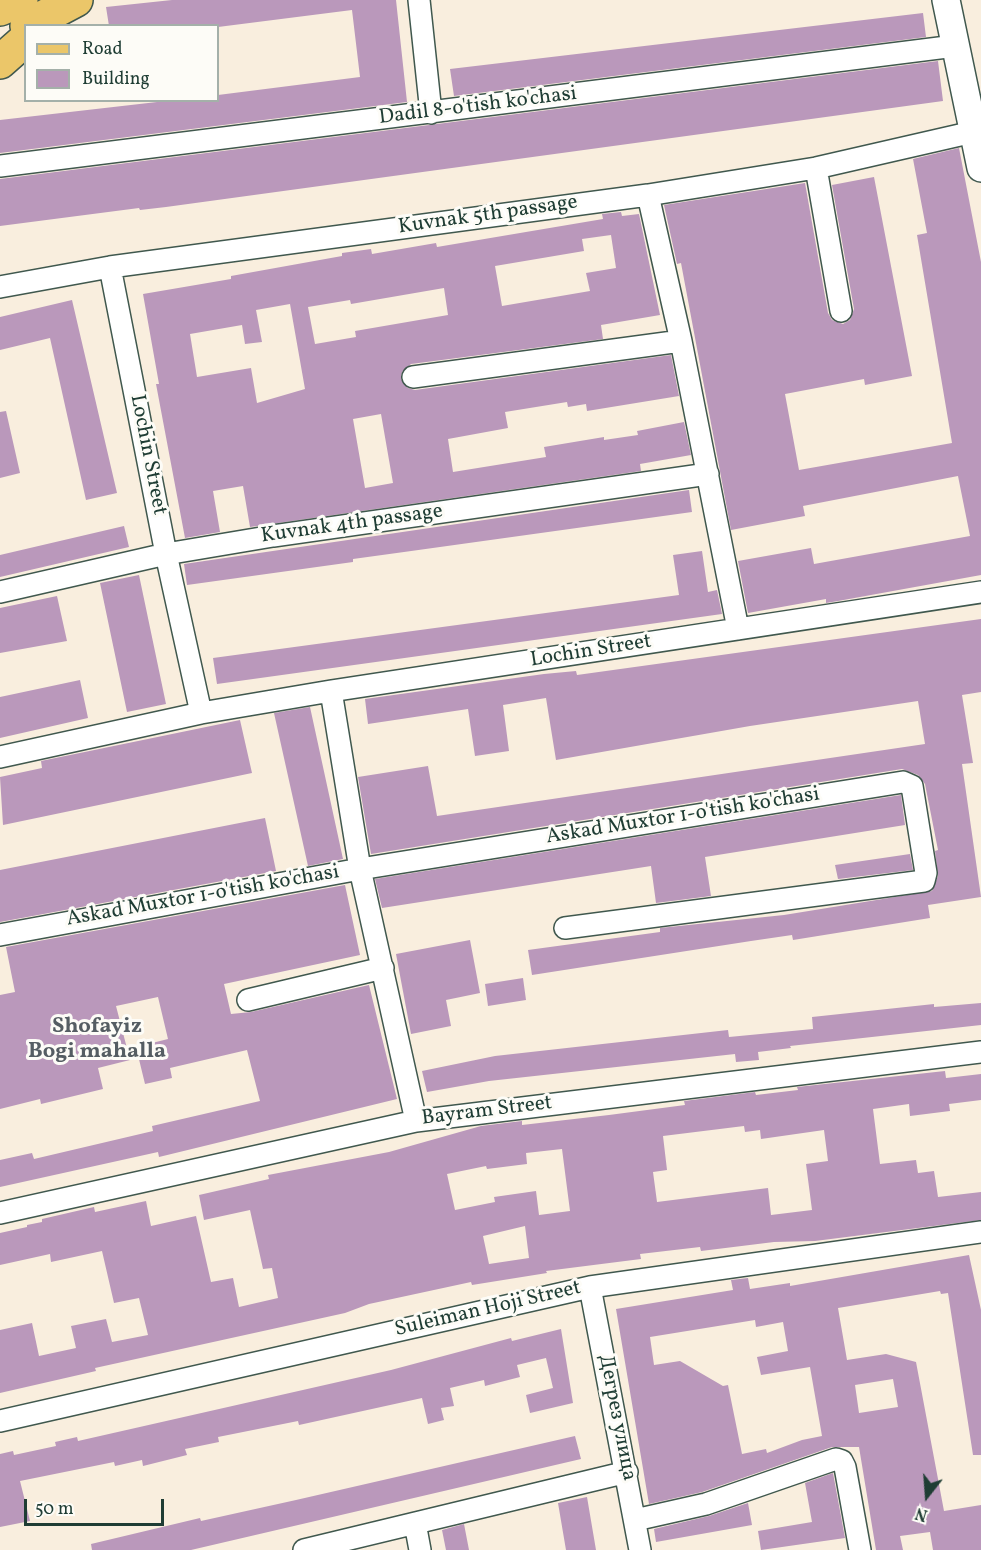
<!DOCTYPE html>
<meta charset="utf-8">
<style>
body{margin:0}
#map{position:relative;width:981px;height:1550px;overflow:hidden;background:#f9eede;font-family:Vollkorn,serif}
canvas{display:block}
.legend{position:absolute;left:24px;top:24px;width:195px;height:78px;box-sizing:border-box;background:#fdfcf7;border:2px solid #a4b0a9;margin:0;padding:8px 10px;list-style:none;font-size:18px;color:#1f3d34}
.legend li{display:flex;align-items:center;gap:12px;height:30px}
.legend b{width:30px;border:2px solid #a4b0a9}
.north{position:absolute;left:897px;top:1466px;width:60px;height:60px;-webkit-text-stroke:4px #fdfcf7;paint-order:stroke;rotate:197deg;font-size:16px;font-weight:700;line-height:24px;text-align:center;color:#1f3d34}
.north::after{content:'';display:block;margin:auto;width:21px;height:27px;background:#1f3d34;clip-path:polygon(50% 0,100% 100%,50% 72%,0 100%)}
.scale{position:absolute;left:24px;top:1499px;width:140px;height:27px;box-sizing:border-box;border:3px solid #1f3d34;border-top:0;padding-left:8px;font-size:18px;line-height:21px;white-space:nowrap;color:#1f3d34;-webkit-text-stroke:4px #fdfcf7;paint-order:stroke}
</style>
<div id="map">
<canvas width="981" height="1550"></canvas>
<ul class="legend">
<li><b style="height:8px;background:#ebc669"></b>Road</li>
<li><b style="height:16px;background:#ba98bb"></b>Building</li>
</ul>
<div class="north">N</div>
<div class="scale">50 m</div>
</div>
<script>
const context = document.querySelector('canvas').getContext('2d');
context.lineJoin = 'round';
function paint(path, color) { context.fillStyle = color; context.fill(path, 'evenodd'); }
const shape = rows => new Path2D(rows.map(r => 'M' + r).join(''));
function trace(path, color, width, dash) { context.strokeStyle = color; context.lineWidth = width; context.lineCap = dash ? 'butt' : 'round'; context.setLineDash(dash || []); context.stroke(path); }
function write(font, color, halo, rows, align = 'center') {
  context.font = font + ' Vollkorn,serif'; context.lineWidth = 6; context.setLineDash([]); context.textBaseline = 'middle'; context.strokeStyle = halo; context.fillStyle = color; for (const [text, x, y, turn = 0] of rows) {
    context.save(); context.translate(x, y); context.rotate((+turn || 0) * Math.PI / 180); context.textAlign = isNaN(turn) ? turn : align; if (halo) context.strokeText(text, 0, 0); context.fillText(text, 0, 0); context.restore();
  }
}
paint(shape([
 [172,0,396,0,407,102,0,153,0,120,157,102,218,100,218,95,360,77,352,10,218,27,109,26,106,7],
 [923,13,926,37,454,96,450,69],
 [938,61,943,101,166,207,140,210,139,208,0,226,0,179],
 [959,148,981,262,981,575,838,601,826,603,826,599,748,613,738,561,811,548,814,564,970,536,958,476,803,506,805,516,731,530,681,263,677,264,664,205,805,183,828,313,832,320,843,324,850,320,854,309,832,185,874,177,912,376,865,385,864,379,785,394,799,470,952,443,917,235,927,233,913,159],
 [621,212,622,216,639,214,660,315,601,325,603,339,411,364,402,372,401,379,408,388,415,390,671,355,679,396,587,411,586,404,568,407,567,402,505,412,508,428,448,439,453,472,546,457,544,447,604,437,604,440,638,435,637,431,684,422,691,455,640,464,641,471,250,527,243,486,213,491,220,532,185,538,156,384,159,384,143,294,231,279,231,276,342,256,342,253,371,249,372,254,436,243,437,247,603,219,602,214],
 [611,235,616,268,586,273,590,291,502,306,495,266,584,251,582,239],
 [444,288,448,315,355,331,356,337,315,344,308,307,350,300,351,304],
 [290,304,305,389,257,403,251,368,197,377,190,334,242,325,245,344,262,342,256,310],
 [381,414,393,483,365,488,353,419],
 [72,300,117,493,86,500,50,338,0,350,0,317],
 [6,411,20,473,0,478,0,412],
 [689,490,692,512,404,552,353,559,353,562,187,585,184,564],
 [124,526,129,547,0,577,0,555],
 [702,551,708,592,717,590,722,614,217,684,213,658,679,595,673,555],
 [139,575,166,704,127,712,100,583],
 [57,596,67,641,0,653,0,608],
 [981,619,981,692,962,695,973,763,962,764,981,897,928,905,930,918,793,940,792,935,751,941,532,975,528,950,660,932,660,928,784,915,932,891,938,876,935,851,938,850,925,784,918,775,902,769,371,854,358,777,428,766,437,816,925,744,918,701,750,726,556,760,546,698,503,705,509,751,475,756,468,709,368,724,365,699,544,674,576,671,577,675],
 [80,680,88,718,0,738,0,697],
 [310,707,343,859,308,866,274,713],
 [240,720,252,773,3,825,0,777,42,768,41,761],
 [901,795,905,825,705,857,711,896,656,903,651,866,382,908,375,879],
 [265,818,276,871,0,922,0,870],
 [910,854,913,870,838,879,835,865],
 [345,885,360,955,224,984,231,1014,251,1012,369,985,397,1099,159,1157,158,1152,0,1187,0,1160,32,1153,34,1159,153,1131,152,1126,260,1101,247,1050,170,1068,172,1078,145,1084,136,1047,168,1039,158,997,116,1006,130,1060,98,1068,103,1089,41,1104,40,1099,0,1109,0,995,15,992,6,947],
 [470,940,480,993,446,1000,451,1026,411,1034,396,954],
 [523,978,526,1000,488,1006,485,984],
 [981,1003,981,1025,790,1046,791,1048,758,1052,759,1060,736,1062,735,1054,489,1081,427,1092,422,1071,495,1056,728,1030,729,1037,813,1029,812,1017,934,1004,934,1007],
 [945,1071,946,1078,981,1074,981,1100,949,1104,950,1111,910,1116,909,1104,873,1109,880,1164,916,1160,918,1173,934,1171,938,1197,981,1192,981,1220,815,1241,774,1242,701,1251,700,1247,640,1254,641,1259,546,1271,547,1273,472,1285,471,1282,369,1304,345,1313,95,1368,96,1371,0,1393,0,1330,32,1323,39,1356,76,1348,71,1326,106,1319,112,1342,148,1335,139,1298,114,1303,102,1251,51,1262,50,1254,0,1265,0,1233,27,1227,27,1225,42,1222,42,1219,94,1207,95,1212,146,1201,151,1226,196,1216,211,1282,233,1278,239,1307,278,1298,272,1268,263,1269,250,1210,204,1220,199,1195,269,1179,268,1175,389,1152,481,1126,522,1121,522,1125,609,1115,685,1105,684,1101,755,1092,756,1095,798,1090,797,1087],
 [744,1126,745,1132,760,1130,761,1139,824,1130,828,1161,806,1164,812,1210,771,1215,768,1188,657,1202,653,1172,667,1170,663,1136],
 [562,1149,570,1211,539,1215,536,1191,494,1197,495,1202,455,1210,447,1174,486,1166,487,1169,527,1164,526,1153],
 [525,1226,529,1258,489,1264,483,1236],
 [969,1255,981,1310,981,1455,973,1455,948,1293,941,1294,940,1291,838,1308,847,1360,886,1354,916,1362,944,1511,981,1505,981,1550,933,1550,930,1532,900,1536,903,1550,876,1550,859,1447,832,1447,702,1492,649,1504,616,1309,733,1290,731,1280,748,1278,750,1289,790,1283,790,1286],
 [755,1320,756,1327,783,1322,788,1351,757,1357,761,1375,810,1367,822,1436,802,1440,767,1453,766,1449,742,1454,728,1385,723,1386,680,1361,654,1365,650,1337],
 [893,1379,898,1407,859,1413,855,1385],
 [561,1329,573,1403,530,1413,526,1395,553,1388,546,1358,517,1365,520,1377,485,1386,484,1380,450,1388,454,1406,441,1408,444,1420,428,1424,422,1398,299,1425,298,1421,218,1437,219,1442,185,1449,187,1455,143,1466,142,1460,115,1466,114,1462,20,1481,30,1521,0,1527,0,1454,13,1451,14,1455,56,1446,55,1442,77,1437,78,1441,391,1370,511,1338,512,1341],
 [575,1436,581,1459,191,1550,92,1550,91,1544,200,1518,201,1521,296,1500],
 [833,1473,845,1538,761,1550,758,1531,812,1522,805,1483],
 [587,1497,596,1550,566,1550,558,1503],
 [748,1503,752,1525,656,1542,654,1529,709,1516],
 [464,1524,469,1550,446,1550,442,1530]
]), '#ba98bb');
const minor = shape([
 [419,0,431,113],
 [0,166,955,46],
 [816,168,841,311],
 [648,195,681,341,738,629],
 [110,267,166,554,201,713],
 [0,287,110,267,648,195,816,168,973,132],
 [413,377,681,341],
 [0,592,166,554,273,536,708,474],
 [331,691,360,869,416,1121],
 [0,757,201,713,331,691,981,592],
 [0,935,360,869,903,782,912,786,926,873,924,881,565,928],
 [248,1000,383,968],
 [0,1213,416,1121,981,1052],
 [590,1287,640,1550],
 [0,1421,590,1287,981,1232],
 [635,1520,706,1504,836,1459,842,1461,845,1467,860,1550],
 [415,1523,420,1550],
 [304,1550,627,1472]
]);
const tertiary = shape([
 [946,0,981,168]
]);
const primary = shape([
 [0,9,21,0],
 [27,26,76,0],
 [0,62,26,39]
]);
trace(minor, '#40584e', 24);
trace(tertiary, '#40584e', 30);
trace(primary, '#40584e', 36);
trace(minor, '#fff', 21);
trace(tertiary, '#fff', 27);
trace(primary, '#ebc669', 33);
write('21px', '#1f3d34', '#fdfcf7', [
 ["Dadil 8-o'tish ko'chasi",478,107,-7],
 ["Kuvnak 5th passage",488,216,-8],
 ["Lochin Street",147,455,79],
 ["Kuvnak 4th passage",352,525,-8],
 ["Lochin Street",591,652,-9],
 ["Askad Muxtor 1-o'tish ko'chasi",683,817,-9],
 ["Askad Muxtor 1-o'tish ko'chasi",203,897,-10],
 ["Bayram Street",487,1112,-7],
 ["Suleiman Hoji Street",488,1310,-13],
 ["Дегрез улица",616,1418,79]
]);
write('bold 22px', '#555d63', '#fdfcf7', [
 ["Shofayiz",97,1028],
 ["Bogi mahalla",97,1053]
]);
</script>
